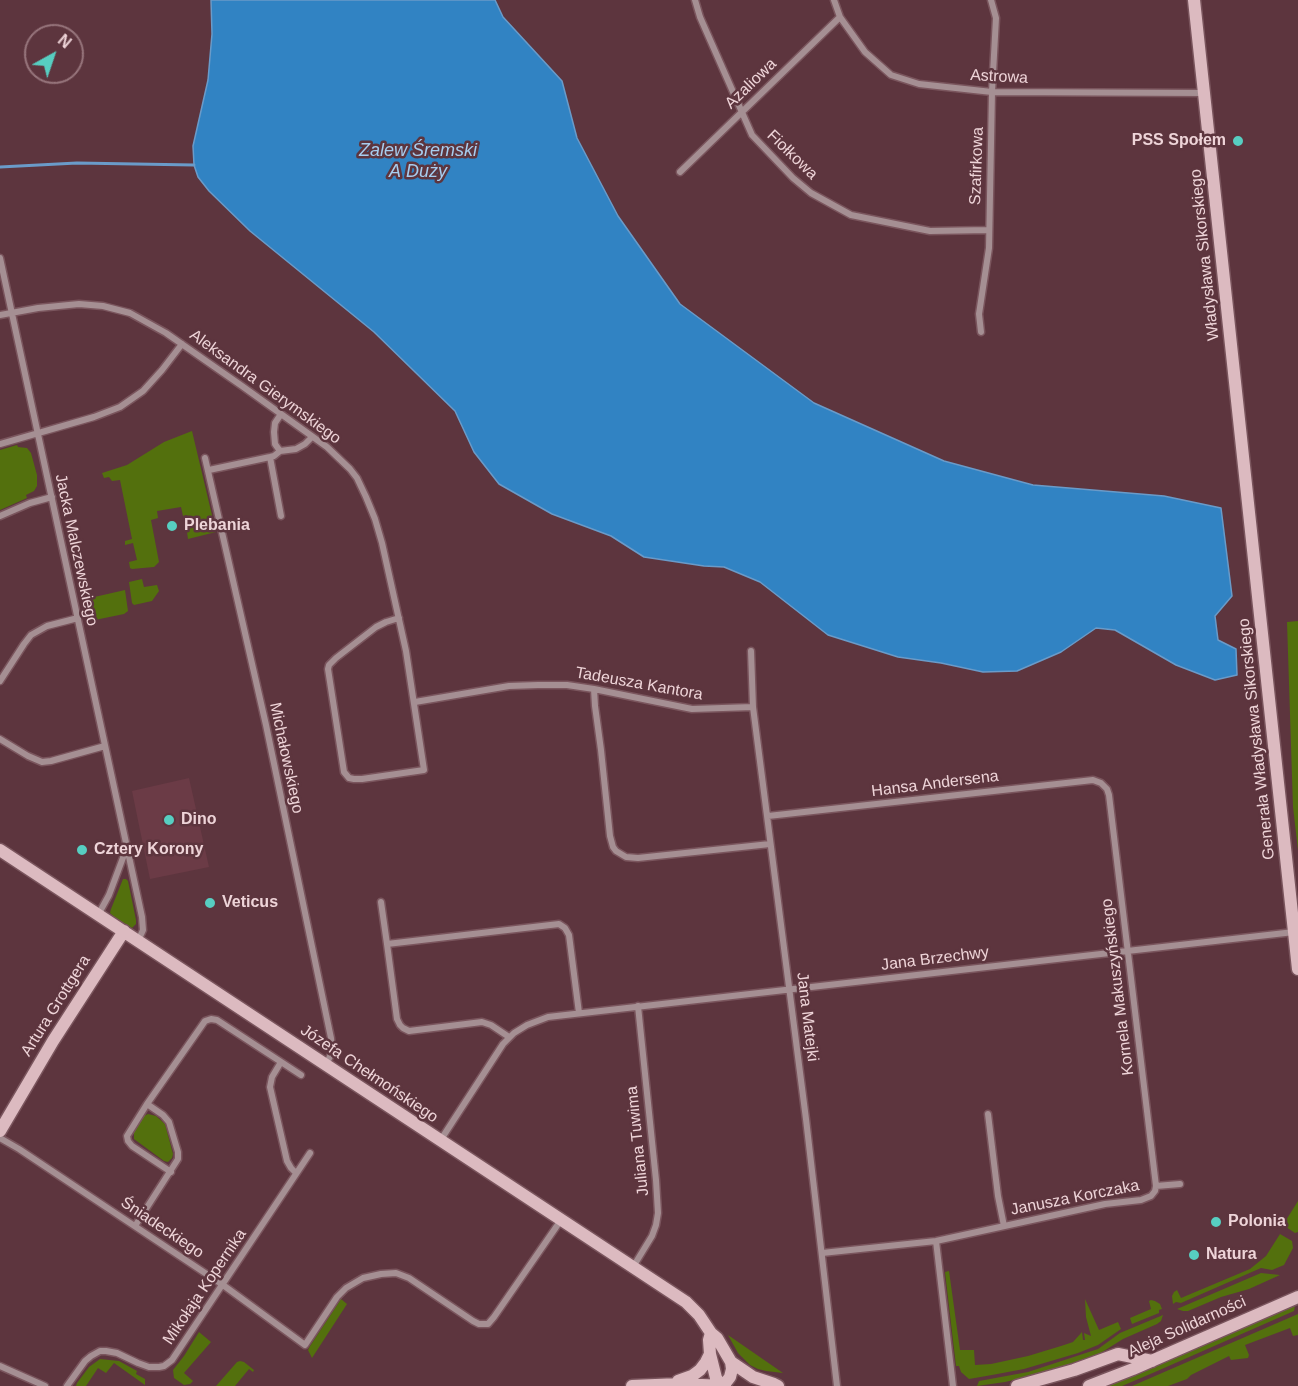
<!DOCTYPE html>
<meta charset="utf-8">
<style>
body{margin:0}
#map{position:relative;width:1298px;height:1386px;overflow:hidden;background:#5d353e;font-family:Arial,sans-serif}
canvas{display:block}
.north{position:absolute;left:24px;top:24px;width:60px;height:60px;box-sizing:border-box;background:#5d353e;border:2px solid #97757c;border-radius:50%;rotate:40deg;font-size:16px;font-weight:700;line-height:24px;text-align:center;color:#eed4d8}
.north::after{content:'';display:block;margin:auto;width:21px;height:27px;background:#57cec1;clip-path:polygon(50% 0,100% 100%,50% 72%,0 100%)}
</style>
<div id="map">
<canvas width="1298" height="1386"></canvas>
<div class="north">N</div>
</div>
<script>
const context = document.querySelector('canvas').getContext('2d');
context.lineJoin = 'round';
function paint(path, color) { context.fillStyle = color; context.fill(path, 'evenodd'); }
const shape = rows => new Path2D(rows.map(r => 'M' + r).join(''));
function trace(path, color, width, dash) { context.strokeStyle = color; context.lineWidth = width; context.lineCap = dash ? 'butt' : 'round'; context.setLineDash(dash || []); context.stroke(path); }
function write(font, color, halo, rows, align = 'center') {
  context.font = font + ' Arial,sans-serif'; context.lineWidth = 5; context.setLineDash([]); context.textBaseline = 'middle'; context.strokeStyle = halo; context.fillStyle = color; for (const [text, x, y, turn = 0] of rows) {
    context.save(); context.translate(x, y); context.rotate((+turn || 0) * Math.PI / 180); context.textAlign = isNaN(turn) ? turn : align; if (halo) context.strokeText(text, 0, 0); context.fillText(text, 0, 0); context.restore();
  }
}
paint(shape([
 [189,778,209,867,150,879,132,791]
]), '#6b3b46');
paint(shape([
 [192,431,216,532,188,539,187,532,189,531,187,515,183,516,181,507,157,511,158,518,151,520,159,562,154,567,132,569,130,568,129,562,137,560,133,543,125,545,125,541,132,539,120,480,112,481,109,477,104,478,102,473,127,465,164,442],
 [17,445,18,447,27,448,31,453,37,475,37,486,34,491,26,495,27,498,0,510,0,450],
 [142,579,144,587,157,585,159,591,152,601,134,605,132,603,129,582],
 [88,590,90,598,125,590,128,611,124,614,90,621,83,592],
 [1298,621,1298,850,1293,807,1287,622],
 [123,879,126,879,128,881,136,920,136,924,132,928,114,917,110,913,111,909],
 [148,1114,156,1116,165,1124,173,1154,172,1158,168,1162,164,1161,134,1139,134,1132,144,1116],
 [1298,1201,1298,1232,1295,1233,1283,1225],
 [1280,1234,1292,1241,1293,1248,1284,1265,1272,1270,1261,1268,1181,1303,1176,1302,1173,1304,1172,1296,1174,1292,1177,1290,1181,1298,1250,1269,1266,1256],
 [949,1271,960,1350,974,1350,975,1365,991,1364,1028,1356,1061,1346,1073,1342,1082,1332,1083,1340,1085,1340,1084,1333,1091,1336,1086,1317,1085,1299,1099,1330,1118,1322,1121,1329,1098,1345,1078,1353,1024,1369,992,1375,969,1379,961,1372,959,1366,956,1366,945,1272],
 [1261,1273,1280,1275,1249,1289,1221,1297,1188,1311,1183,1311,1177,1309],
 [341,1299,347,1304,312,1358,308,1350,310,1346],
 [1151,1300,1155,1301,1160,1304,1162,1309,1159,1310,1159,1313,1132,1324,1130,1318,1151,1309,1149,1301],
 [1295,1306,1294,1311,1155,1372,1122,1386,1108,1386],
 [1298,1314,1298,1335,1293,1336,1290,1328,1245,1345,1249,1355,1248,1358,1231,1360,1229,1356,1191,1375,1187,1379,1168,1386,1132,1386],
 [1163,1315,1161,1321,1157,1324,1123,1339,1099,1354,1039,1374,1005,1382,977,1386,979,1381,1028,1372,1098,1349,1120,1333],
 [199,1332,211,1342,184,1373,193,1381,190,1384,184,1385,174,1378,173,1370,184,1356],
 [728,1335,783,1373,766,1371,758,1369,750,1365,738,1353],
 [100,1359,119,1361,137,1371,136,1374,145,1379,145,1385,114,1363,106,1373,98,1368,86,1386,76,1386,77,1383,89,1367],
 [240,1361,244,1362,254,1370,253,1372,249,1369,235,1386,216,1386,237,1362]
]), '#53700d');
const water = shape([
 [211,0,495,0,503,17,562,81,577,138,618,216,680,304,814,403,944,461,1033,485,1164,496,1221,508,1232,596,1215,616,1218,640,1236,649,1237,675,1215,680,1176,665,1115,630,1096,628,1061,652,1017,671,983,672,941,663,898,657,828,635,760,582,724,567,704,566,644,557,611,536,552,514,499,484,474,452,455,411,374,332,250,231,209,191,198,177,194,165,193,146,208,80,212,34,211,0]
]);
paint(water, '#3183c3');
trace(water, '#6a9bc9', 1.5);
trace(shape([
 [0,167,77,163,194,165]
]), '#6a9bc9', 3);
const street = shape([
 [695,0,700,17,752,135,793,178,811,193,851,215,930,231,989,230],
 [834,0,840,17,865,52,891,75,919,84,992,92,1204,93],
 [680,172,840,17],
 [0,258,142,917,143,930,138,941],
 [0,315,38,308,79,304,103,306,130,313,166,333,242,386,327,447,350,469,357,478,366,497,375,519,382,543,406,651,424,770,362,779,354,779,349,778,344,772,328,669,329,665,336,658,376,627,386,622,399,618],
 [981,332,979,314,989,248,992,92,996,18,991,0],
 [0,444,94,417,120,407,143,391,162,370,182,344],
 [280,451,275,444,274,432,275,423,281,414],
 [270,457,281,516],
 [205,458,266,725,331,1038,332,1052,326,1065],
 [209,470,270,457,274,456,280,451,296,449,305,444,312,437],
 [0,516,30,503,52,497],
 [751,651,753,707,806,1119,837,1386],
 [0,681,24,644,31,635,47,626,78,618],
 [594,689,595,706,601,750,610,836,613,847,616,851,626,857,638,858,770,844],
 [415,702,509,686,538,685,567,685,594,689,692,709,753,707],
 [0,739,28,756,42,762,51,761,105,746],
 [768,816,1093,780,1101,783,1107,789,1109,795,1156,1186],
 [381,902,387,944],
 [98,915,109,895,127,847],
 [509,1037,491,1025,482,1022,409,1031,403,1028,400,1025,397,1019,387,944,559,924,565,928,569,935,579,1013],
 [281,1062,272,1077,270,1087,287,1161,291,1168,296,1173],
 [988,1114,998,1196,1004,1226],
 [0,1138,19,1149,223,1285,305,1345,337,1297,346,1288,363,1278,381,1274,396,1273,409,1278,473,1321,479,1324,488,1324,494,1317,561,1220],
 [440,1141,503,1044,514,1033,527,1025,548,1017,1294,932],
 [171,1172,132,1146,128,1141,127,1136,147,1104,205,1021,211,1019,217,1020,301,1075],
 [1156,1186,1180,1184],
 [135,1226,178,1159,178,1152,169,1122,163,1115,147,1104],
 [936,1241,953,1386],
 [822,1253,936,1241,1105,1204,1141,1200,1151,1196,1155,1191,1156,1186],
 [633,1267,652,1236,656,1225,658,1213,656,1180,638,1006],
 [0,1366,45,1386],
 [67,1386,85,1361,91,1356,100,1351,106,1351,117,1353,138,1363,149,1367,159,1367,164,1366,172,1360,310,1153]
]);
const secondary = shape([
 [1194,0,1298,969],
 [0,850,686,1302,699,1315,711,1333,717,1338,731,1362,732,1369,730,1377,727,1381,721,1386],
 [0,1131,53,1041,124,931],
 [710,1354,716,1378,721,1386],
 [731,1362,753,1377,774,1384,778,1386],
 [678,1381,692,1376,700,1370,706,1362,710,1354,709,1340,711,1333],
 [632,1386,679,1384,725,1386],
 [1017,1386,1074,1370,1118,1354,1152,1361],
 [1089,1386,1133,1369,1298,1297]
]);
trace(street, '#7a555d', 9);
trace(secondary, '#7a555d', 15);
trace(street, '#a58f93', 6);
trace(secondary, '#dcbac0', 12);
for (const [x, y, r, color] of [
 [1238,141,6,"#57cec1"],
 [172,526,6,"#57cec1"],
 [169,820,6,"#57cec1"],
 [82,850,6,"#57cec1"],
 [210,903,6,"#57cec1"],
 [1216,1222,6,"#57cec1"],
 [1194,1255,6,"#57cec1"]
]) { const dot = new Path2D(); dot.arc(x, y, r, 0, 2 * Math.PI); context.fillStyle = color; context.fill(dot); trace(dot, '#5d353e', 2); }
write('16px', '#eed4d8', '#5d353e', [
 ["Astrowa",999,77,3],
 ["Azaliowa",751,84,-44],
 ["Fiołkowa",792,155,44],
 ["Szafirkowa",977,166,-88],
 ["Władysława Sikorskiego",1205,255,-96],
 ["Aleksandra Gierymskiego",265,387,36],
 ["Jacka Malczewskiego",76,550,78],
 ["Tadeusza Kantora",639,684,10],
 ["Generała Władysława Sikorskiego",1257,739,-96],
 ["Michałowskiego",286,758,78],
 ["Hansa Andersena",935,784,-7],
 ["Jana Brzechwy",935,959,-7],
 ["Kornela Makuszyńskiego",1118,987,-97],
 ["Artura Grottgera",56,1006,-58],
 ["Jana Matejki",807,1017,83],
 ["Józefa Chełmońskiego",369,1074,34],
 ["Juliana Tuwima",638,1141,-96],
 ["Janusza Korczaka",1075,1198,-11],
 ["Śniadeckiego",162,1228,34],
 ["Mikołaja Kopernika",205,1287,-56],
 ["Aleja Solidarności",1187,1327,-24]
]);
write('bold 16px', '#eed4d8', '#5d353e', [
 ["PSS Społem",1226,141,"right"],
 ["Plebania",184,526],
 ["Dino",181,820],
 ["Cztery Korony",94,850],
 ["Veticus",222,903],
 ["Polonia",1228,1222],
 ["Natura",1206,1255]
], 'left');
write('italic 18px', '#a7cdef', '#5d353e', [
 ["Zalew Śremski",418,151],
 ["A Duży",418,172]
]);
</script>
